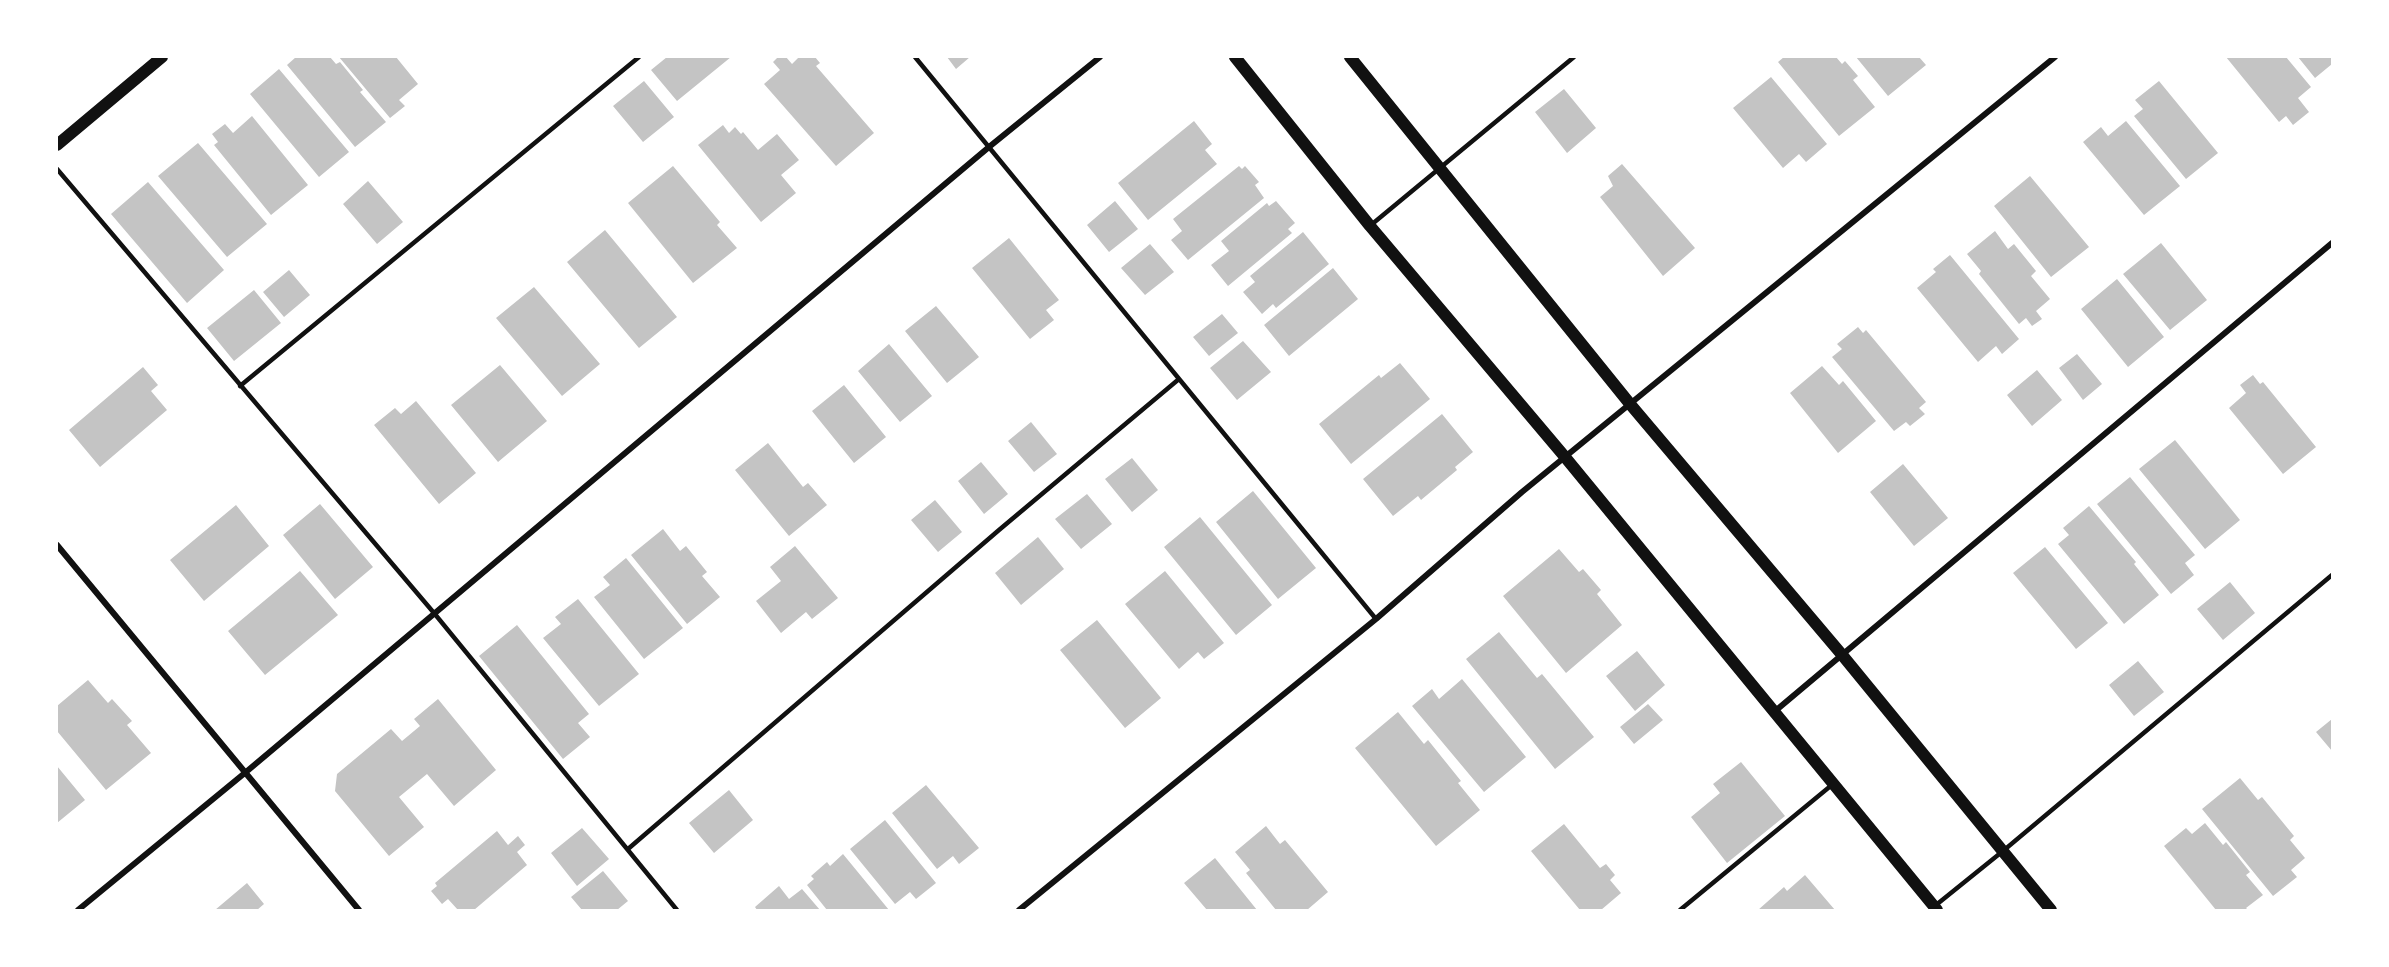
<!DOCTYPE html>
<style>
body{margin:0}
#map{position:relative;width:2389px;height:967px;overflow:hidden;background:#fff;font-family:"PT Sans",sans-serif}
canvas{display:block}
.frame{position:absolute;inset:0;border:58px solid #fff;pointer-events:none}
</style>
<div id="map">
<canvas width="2389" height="967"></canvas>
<div class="frame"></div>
</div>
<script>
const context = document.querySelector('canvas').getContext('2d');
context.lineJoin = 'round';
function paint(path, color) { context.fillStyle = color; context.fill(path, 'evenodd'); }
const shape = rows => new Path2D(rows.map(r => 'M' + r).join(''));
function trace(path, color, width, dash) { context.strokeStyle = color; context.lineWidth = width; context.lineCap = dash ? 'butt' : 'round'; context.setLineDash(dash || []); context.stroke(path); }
paint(shape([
 [296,57,330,57,336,64,340,62,363,90,360,92,386,122,355,147,287,65],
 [339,57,396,57,418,84,399,100,405,106,390,118],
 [667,57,731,57,677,101,651,70],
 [778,57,786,57,792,64,799,57,815,57,820,63,816,66,874,133,836,166,764,84,780,70,773,62],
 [947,57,970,57,956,69],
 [1784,57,1836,57,1842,64,1845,61,1858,76,1853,80,1875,107,1839,136,1778,62],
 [1856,57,1919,57,1926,65,1888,96],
 [2226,57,2286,57,2311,87,2298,98,2309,112,2293,125,2286,116,2279,122],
 [2298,57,2332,57,2332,64,2315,78],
 [279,69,349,152,319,177,250,94],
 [1771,77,1827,144,1806,162,1799,154,1783,168,1733,108],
 [644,81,674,117,643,142,613,106],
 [2159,81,2218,153,2186,179,2134,116,2143,109,2135,100],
 [1564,89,1596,128,1567,153,1535,112],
 [252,116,308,185,271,215,214,145,218,142,212,134,225,124,233,133],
 [1194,121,1212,144,1205,150,1217,164,1148,220,1118,183],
 [2126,121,2180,186,2144,215,2083,142,2101,127,2108,136],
 [723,125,729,133,735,127,741,134,743,132,758,150,777,134,799,160,781,175,796,193,761,222,698,145],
 [198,143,267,224,227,257,158,176],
 [1622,164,1695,248,1663,276,1600,197,1613,186,1608,176],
 [673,166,720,222,717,225,737,248,693,283,628,203],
 [1239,166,1242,169,1245,166,1259,182,1255,185,1264,198,1188,260,1171,240,1182,231,1173,219],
 [2030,176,2089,247,2051,277,1994,206],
 [368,181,403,222,377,244,343,204],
 [148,182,224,270,187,303,111,214],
 [1115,201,1138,229,1109,252,1087,225],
 [1276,201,1295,223,1288,229,1292,233,1228,286,1211,265,1229,251,1221,241,1267,203,1269,206],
 [605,230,677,317,639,348,567,262],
 [1995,231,2008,249,2014,244,2036,271,2031,276,2050,299,2036,311,2042,319,2032,326,2026,318,2019,324,1979,274,1981,271,1967,254],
 [1303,232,1329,264,1276,308,1273,304,1262,314,1243,292,1255,282,1250,276],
 [1009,238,1059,300,1046,310,1054,320,1030,339,972,268],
 [2161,243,2207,300,2170,330,2123,274],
 [1150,244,1174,272,1145,295,1121,268],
 [1950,255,2019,339,2002,354,1996,346,1978,362,1917,288,1936,272,1933,269],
 [1333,268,1358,299,1289,356,1264,325],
 [289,270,310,295,284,317,263,292],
 [2117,279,2164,337,2128,367,2081,309],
 [534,287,600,364,562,396,496,318],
 [254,290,281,323,234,361,207,328],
 [936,306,979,357,947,383,905,331],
 [1222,314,1238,333,1209,356,1193,337],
 [1858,327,1863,333,1866,330,1926,402,1919,408,1925,414,1910,426,1906,422,1894,431,1832,357,1842,349,1837,344],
 [1243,341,1271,372,1237,400,1210,368],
 [889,344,932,396,900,422,858,371],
 [2077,354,2102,384,2083,400,2059,368],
 [1400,363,1430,399,1351,464,1319,424,1379,375,1381,378],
 [500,365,547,421,498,462,451,405],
 [1822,366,1839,385,1843,381,1876,421,1838,453,1790,393],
 [143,367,158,385,151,391,167,410,100,467,69,430],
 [2037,370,2062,400,2032,426,2007,395],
 [2253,375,2260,384,2263,382,2316,447,2283,474,2229,408,2246,393,2240,385],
 [844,385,886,437,854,463,812,411],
 [416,401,476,473,439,504,374,425,395,408,401,414],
 [1442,414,1473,452,1455,467,1457,470,1421,500,1418,496,1393,516,1363,479],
 [1031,422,1057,454,1034,472,1008,441],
 [2175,440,2240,520,2205,549,2139,469],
 [768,443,803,487,808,483,827,505,789,536,735,470],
 [1132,458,1158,490,1132,512,1105,479],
 [981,462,1008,494,984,514,958,481],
 [1903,464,1948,518,1914,546,1870,492],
 [2130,477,2195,555,2185,563,2194,575,2171,594,2097,504],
 [1253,491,1316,568,1278,599,1216,522],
 [1087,494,1112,524,1081,549,1055,519],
 [935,500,962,532,938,552,911,520],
 [320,504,373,567,335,599,283,535],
 [236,505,269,546,204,601,170,560],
 [2089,506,2136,562,2134,564,2159,595,2124,624,2058,544,2069,535,2063,528],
 [1200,517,1272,605,1236,635,1164,547],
 [663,529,680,551,686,546,707,572,702,576,720,597,687,624,631,555],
 [1038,537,1064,569,1021,605,995,573],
 [795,546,838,598,812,619,806,612,781,633,756,601,781,581,770,567],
 [2045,547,2108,623,2076,649,2013,573],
 [1559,549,1579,572,1583,569,1601,590,1597,594,1622,625,1566,673,1503,596],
 [626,558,683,628,644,659,594,597,610,585,603,577],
 [300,571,338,615,265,675,228,631],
 [1165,571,1224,643,1204,659,1198,652,1179,669,1125,604],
 [2230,582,2255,613,2223,640,2197,609],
 [578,599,639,674,599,706,543,638,561,624,555,617],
 [1097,620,1161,698,1125,728,1060,650],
 [517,625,589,714,578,723,590,737,563,759,479,656],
 [1499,632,1537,678,1542,674,1594,737,1555,769,1466,659],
 [1637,651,1665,685,1635,711,1606,676],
 [2138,661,2164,692,2134,716,2109,685],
 [1462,679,1526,757,1484,792,1412,706,1432,689,1439,699],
 [88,680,108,703,112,699,132,721,127,725,151,753,106,790,57,731,57,706],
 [438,699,496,770,454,806,427,774,399,797,424,827,389,856,335,791,337,774,391,729,402,741,420,726,414,719],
 [1648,704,1663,720,1634,744,1620,727],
 [1398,712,1424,744,1428,740,1461,781,1458,783,1480,810,1436,846,1355,748],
 [2332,719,2332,751,2316,732],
 [1741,762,1785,816,1727,863,1691,817,1720,793,1713,784],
 [57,766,85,800,57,823],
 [2240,778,2258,800,2262,797,2294,836,2290,840,2305,858,2291,870,2297,877,2273,896,2202,809],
 [926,785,979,848,959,864,953,856,937,869,892,813],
 [729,790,753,820,714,853,689,823],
 [885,820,936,883,916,899,910,892,895,904,850,849],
 [2205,823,2223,845,2226,842,2250,872,2246,875,2263,895,2246,908,2248,910,2216,910,2164,846,2186,828,2192,834],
 [1564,824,1600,868,1606,864,1615,875,1610,880,1621,893,1601,910,1580,910,1531,851],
 [1266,826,1280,844,1285,840,1328,892,1307,910,1276,910,1246,873,1250,870,1235,852],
 [582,828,609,859,577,886,551,853],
 [497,831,508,845,518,836,525,845,517,852,527,865,474,910,458,910,448,899,442,904,431,891,437,886,435,883],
 [843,854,889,910,827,910,807,885,814,879,811,876,827,862,830,866],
 [1215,858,1257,910,1207,910,1184,883],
 [603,871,628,901,617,910,582,910,571,897],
 [1805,875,1835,910,1758,910,1784,887,1787,891],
 [247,883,264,904,257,910,215,910],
 [779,886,789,899,802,889,820,910,757,910,755,907]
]), '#c4c4c4');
trace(shape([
 [915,57,1376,619],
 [57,169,434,613,677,910],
 [1371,225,1574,57],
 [240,386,639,57],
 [628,849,999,530,1179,379],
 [1936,905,2003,851,2332,575],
 [1680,910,1833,784]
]), '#111', 4.5);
trace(shape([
 [57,545,359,910],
 [1774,712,2332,243],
 [78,910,246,772,989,147,1100,57],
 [1019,910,1376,619,1522,492,2055,57]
]), '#111', 6);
trace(shape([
 [1235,57,1370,226,1565,457,1937,910],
 [1350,57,1630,404,1843,656,2051,910],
 [57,145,162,57]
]), '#111', 12);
</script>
